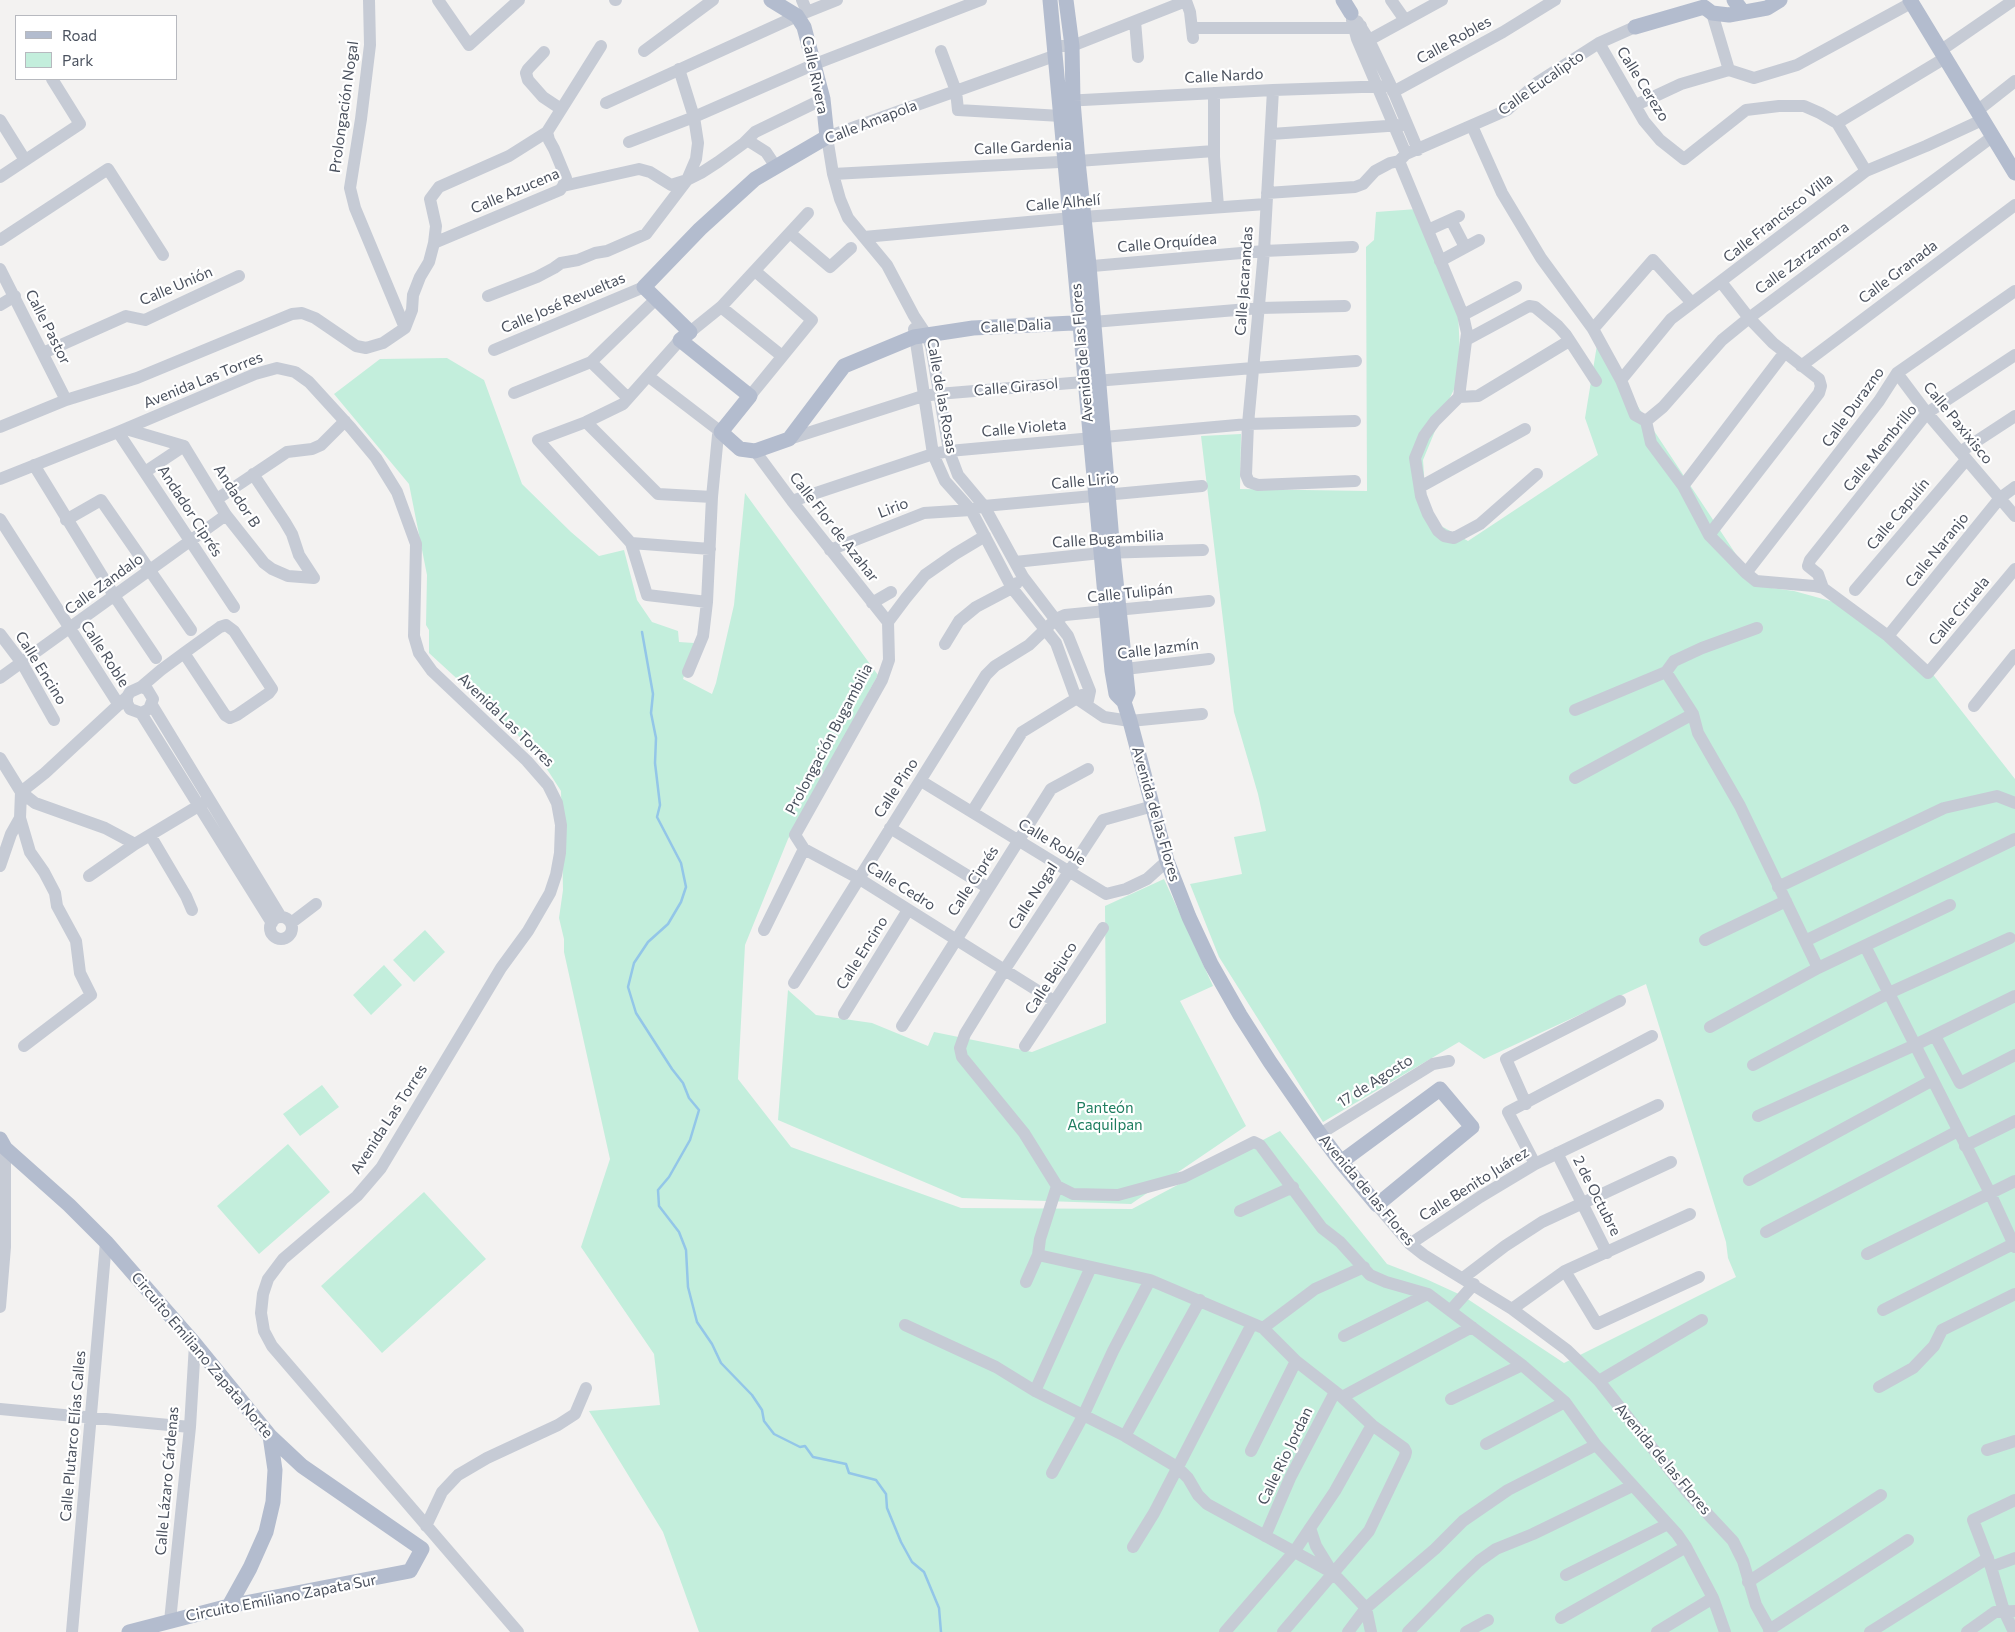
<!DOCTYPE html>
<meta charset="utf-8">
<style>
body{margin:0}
#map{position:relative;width:2015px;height:1632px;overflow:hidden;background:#f3f2f1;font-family:Commissioner,sans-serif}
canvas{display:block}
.legend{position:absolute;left:15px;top:15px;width:162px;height:65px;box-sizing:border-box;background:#fff;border:1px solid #b7b9bf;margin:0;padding:6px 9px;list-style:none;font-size:15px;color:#4a515e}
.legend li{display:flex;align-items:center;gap:10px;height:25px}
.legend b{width:25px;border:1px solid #b7b9bf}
</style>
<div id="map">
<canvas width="2015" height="1632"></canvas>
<ul class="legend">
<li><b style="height:6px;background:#b3bcce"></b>Road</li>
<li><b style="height:14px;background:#c3eedc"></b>Park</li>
</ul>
</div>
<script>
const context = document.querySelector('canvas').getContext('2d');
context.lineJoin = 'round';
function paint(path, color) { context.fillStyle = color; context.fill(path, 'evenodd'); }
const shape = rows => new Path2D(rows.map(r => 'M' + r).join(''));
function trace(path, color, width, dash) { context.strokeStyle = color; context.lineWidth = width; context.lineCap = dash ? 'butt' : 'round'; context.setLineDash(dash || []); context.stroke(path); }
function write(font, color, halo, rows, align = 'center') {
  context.font = font + ' Commissioner,sans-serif'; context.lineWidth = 4.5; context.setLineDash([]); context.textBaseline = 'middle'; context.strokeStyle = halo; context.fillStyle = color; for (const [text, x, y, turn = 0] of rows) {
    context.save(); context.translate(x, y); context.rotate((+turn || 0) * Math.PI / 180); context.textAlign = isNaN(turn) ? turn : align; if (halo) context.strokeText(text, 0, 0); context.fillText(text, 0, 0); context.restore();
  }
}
paint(shape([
 [1417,209,1458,311,1461,375,1442,414,1423,460,1427,518,1468,541,1598,455,1585,418,1597,345,1757,586,1794,591,1834,602,1931,672,2015,779,2015,1632,699,1632,663,1532,589,1411,660,1405,654,1354,581,1247,610,1159,564,952,564,939,559,918,563,890,561,791,543,763,514,731,429,653,429,630,426,625,427,575,409,484,334,394,380,359,447,358,484,380,522,484,571,532,599,556,624,550,637,600,652,622,678,631,679,642,694,643,683,679,712,694,716,683,734,605,745,493,878,675,788,839,745,945,738,1079,791,1147,961,1208,1132,1209,1280,1131,1387,1264,1426,1279,1463,1296,1564,1363,1736,1277,1728,1258,1726,1242,1646,984,1484,1059,1459,1042,1323,1122,1219,957,1190,884,1242,874,1234,837,1266,831,1258,794,1234,712,1201,436,1241,434,1240,489,1367,491,1366,247,1374,240,1376,212],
 [1164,879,1213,986,1180,1001,1246,1126,1131,1204,962,1198,778,1120,788,990,816,1015,872,1023,928,1046,934,1032,1032,1052,1106,1023,1105,906],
 [425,930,445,952,414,982,393,960],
 [384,965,402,985,371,1015,353,995],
 [322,1085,339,1107,300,1136,283,1114],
 [288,1144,330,1192,259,1254,217,1206],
 [424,1192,486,1259,382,1353,321,1286]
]), '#c3eedc');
trace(shape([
 [642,632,653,694,651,713,656,738,655,763,660,805,657,817,681,863,686,887,681,902,668,924,648,942,634,963,628,987,636,1013,672,1069,683,1083,689,1098,699,1110,690,1140,669,1177,658,1190,659,1206,679,1232,686,1250,688,1287,697,1322,712,1344,721,1363,752,1395,762,1410,764,1421,774,1434,800,1447,805,1446,813,1457,846,1464,849,1473,876,1480,886,1494,887,1508,901,1542,912,1562,924,1572,939,1608,941,1632]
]), '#93c6e8', 2.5);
trace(shape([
 [369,0,370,45,361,119,350,188,355,208,405,328],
 [438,0,469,45,519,0],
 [615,0,616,0],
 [802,0,807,12],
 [1391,0,1405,20],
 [1712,13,1729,70],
 [1352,20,1357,39,1406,154],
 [1135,21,1138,57],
 [1357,21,1369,40,1391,86,1418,150],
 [1193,28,1353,28,1361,26],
 [1369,40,1442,0],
 [1599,43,1644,121,1660,140,1684,159,1746,110,1779,106,1804,106,1820,113,1837,123,1866,171],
 [1054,46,1072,46,1186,1,1190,12,1193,38],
 [644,51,713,0],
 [941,51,956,91,958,110,1061,116],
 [1940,51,2014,0],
 [544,52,528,69,526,73,528,80,543,97,561,109],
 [1054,56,827,137,833,174,840,199,848,218,887,265,914,316,926,334,931,346,949,451,958,475,984,506,1023,577,1068,636,1090,691,1087,705],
 [1273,90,1264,251,1248,424,1246,475,1249,482,1258,485,1355,481],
 [1393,92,1503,32,1555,0],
 [1214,93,1214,157,1218,206],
 [1064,101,1273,90,1391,86],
 [606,103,797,16,837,0],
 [1636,105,1681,84,1729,70,1754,78,1797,65,1911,3],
 [1977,111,2015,81],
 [0,120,25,160],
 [1837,123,1945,58],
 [1472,126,1502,193,1541,258,1593,329,1621,380,1635,415,1646,421,1651,443,1683,486,1709,535,1746,573,1756,581,1814,586,1823,588,1888,636,1928,673,2015,569],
 [547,132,549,140,554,149,566,178,563,186],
 [1271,134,1402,125],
 [747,140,766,152,776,167],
 [629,142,694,117,815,64,981,0],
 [1399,161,1463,315,1467,333,1459,397,1435,421,1424,436,1415,458,1421,496,1428,514,1438,531,1444,536,1454,538,1480,524,1537,474],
 [833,174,1078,161,1214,151],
 [0,177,80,124,52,79],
 [1267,193,1355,187,1363,184,1375,171,1390,163,1399,161,1406,154,1507,110,1538,82,1599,43,1635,27],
 [1451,220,1465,247],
 [1428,230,1459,216],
 [790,233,830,267,851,248],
 [864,237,1083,217,1266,204],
 [0,240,108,169,163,255],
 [434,243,560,190,563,186,639,169,650,172,671,185,687,180,701,173,718,162,744,143,755,132,823,99],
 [1440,261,1479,240],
 [1081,267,1264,251,1353,247],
 [0,269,66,400],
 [488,296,537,277,554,268,561,263,578,260,595,253,607,251,646,234,687,180,696,159,698,143,694,117,679,69],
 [0,305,15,296],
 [721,307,782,356],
 [1463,315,1516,287],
 [1093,322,1260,308,1345,306],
 [405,328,412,310,413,295,420,277,429,262,434,243,436,226,430,199,439,187,509,156,547,132,601,46],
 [914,329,933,454,945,481,971,510,1012,588,1056,643,1076,698,1104,717,1130,721,1202,714],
 [1593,329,1653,260,1692,303],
 [690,332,721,307,808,213],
 [680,340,623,404,586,422,538,440,631,543,710,549],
 [1466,340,1529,306,1535,307,1558,326,1566,335,1596,381],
 [494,350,644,287],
 [43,353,126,316,145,320,239,276],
 [591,362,628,398],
 [1801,366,2015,205],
 [1897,373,1927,413,2015,516],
 [648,376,721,432,718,435,712,497,707,602,703,636,688,672],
 [1621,380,1671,319,1866,171,1926,146,1982,120],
 [514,393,591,362,656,299],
 [750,396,812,320,755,271],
 [1459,397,1478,396,1569,341],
 [1646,421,1663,407,1722,340,1749,318,1992,137],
 [586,422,658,494,712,497],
 [0,427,66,400,137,378,292,314,302,313,315,318,356,346,366,348,383,343,405,328],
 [126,429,184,446],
 [118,432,234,607],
 [789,439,923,396,938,394,1253,368,1356,361],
 [184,446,226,515,264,563,272,569,288,576,314,578],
 [755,451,792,501,888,622],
 [1960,452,2015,416],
 [34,465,115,597,156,658],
 [145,472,184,446],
 [253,474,285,522,292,534,299,555,314,578],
 [0,479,118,432,255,374,277,368,295,372,309,382,351,428,376,458,397,492,416,544,414,636,419,653,432,671,527,761,548,785,557,803,561,825,560,853,556,875,550,893,528,931,501,968,381,1168,357,1196,283,1259,268,1279,263,1294,261,1313,264,1331,272,1346,518,1632],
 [1683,486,1785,352],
 [1420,487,1525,429],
 [217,499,287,452,312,449,321,445,345,421],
 [792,501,933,454,949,451,1248,424,1355,421],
 [0,519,119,705],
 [66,520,101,500,191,630],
 [1709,535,1819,393,1821,386,1819,379,1773,343,1749,318,1721,282],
 [985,536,955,554,925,575,906,598,888,622,889,660,882,680,795,835,804,849,858,878,1054,1001],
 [631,543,647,595,707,602],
 [830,550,924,513,971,510,984,506,1202,486],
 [1015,562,1101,553,1203,550],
 [1746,573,1879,401,1897,373,2015,291],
 [1823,588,1818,574,1808,566,1810,560,1927,413,2015,355],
 [1855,590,1966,460],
 [872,603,891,592],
 [0,634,22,663,54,720],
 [1888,636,2000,498,2015,487],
 [945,644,959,621,976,607,1012,588,1017,583],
 [1117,670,1209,659],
 [1666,672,1693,714,1698,733,1740,806,1818,968],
 [0,678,226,515],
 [141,687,161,670,184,653,220,627,226,625,234,631,272,689,269,693,237,715,230,718,225,715,184,653],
 [152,705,281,917],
 [1974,706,2015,655],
 [1575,710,1666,672,1674,661,1702,648,1757,628],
 [141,713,149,709,153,699,147,689,141,687,130,692,127,697,127,703,130,709,141,713,272,923],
 [0,758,21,792,35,803,105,828,135,844],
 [1575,778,1693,714],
 [921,781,1106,894,1126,889,1147,879,1167,861],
 [972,812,1022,732,1082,695],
 [890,828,988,888],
 [150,835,186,896,192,910],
 [0,866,11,834,20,818],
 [89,876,135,844,205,802],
 [1778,887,1944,808,1997,796,2015,803],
 '270 928a11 11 0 1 1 22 0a11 11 0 1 1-22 0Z',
 [291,923,316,904],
 [764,930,804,849],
 [1705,940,1786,901],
 [1805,941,2015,839],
 [1865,946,1990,1193,2015,1247],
 [794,983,986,675,995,666,1029,645,1056,619,1065,615,1209,601],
 [844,1014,908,910],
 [902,1026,1051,789,1088,769],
 [1710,1027,1818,968,1950,905],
 [1935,1036,1960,1083,2015,1055],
 [24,1046,91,995,80,973,76,941,57,906,55,893,44,872,30,852,20,818,21,792,45,773,127,697],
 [1025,1046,1103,928],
 [1753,1065,1889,993,2010,938],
 [1526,1104,1506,1059,1620,1001],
 [1758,1116,1915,1045,2015,996],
 [1320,1134,1433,1064,1449,1061],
 [1965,1146,2015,1121],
 [1557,1153,1607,1253],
 [1535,1164,1508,1112,1652,1036],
 [1749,1180,1933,1080],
 [1057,1186,1073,1194,1118,1195,1184,1177,1254,1142,1260,1145,1322,1228,1340,1242,1370,1275,1386,1282,1428,1294,1522,1365,1565,1402,1596,1445,1677,1534,1686,1547,1713,1598,1725,1632],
 [1057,1186,1024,1133,962,1057,960,1048,965,1034,1005,969,1103,820,1153,806],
 [1377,1205,1410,1244,1424,1255,1512,1309,1567,1350,1599,1381,1689,1494,1733,1541,1743,1561,1756,1605,1771,1632],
 [1240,1211,1293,1187],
 [1766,1232,1958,1131],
 [1410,1244,1480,1197,1535,1164,1658,1105],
 [1867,1254,2015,1181],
 [1038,1255,1150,1280,1263,1328,1296,1361,1342,1397,1372,1425,1404,1448,1406,1452,1405,1456,1369,1531,1283,1632],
 [1565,1271,1597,1324,1699,1277],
 [1463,1278,1505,1246,1542,1222,1671,1162],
 [1026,1282,1038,1255,1040,1239,1057,1186],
 [0,1307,5,1247,5,1148],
 [1512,1309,1565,1271,1690,1214],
 [1451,1310,1474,1284],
 [1883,1310,2015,1243],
 [905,1325,996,1367,1035,1391,1125,1436,1177,1467,1188,1478,1198,1495,1207,1504,1333,1573,1366,1608,1371,1632],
 [1263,1328,1315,1289,1364,1267],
 [1344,1336,1428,1294],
 [1599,1381,1702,1320],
 [1879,1387,1913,1368,1934,1346,1942,1330,2015,1294],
 [1035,1391,1091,1267],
 [1342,1397,1472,1327],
 [1451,1399,1522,1365],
 [0,1409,190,1427],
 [1125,1436,1200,1300],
 [1486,1444,1565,1402],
 [1987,1450,2015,1441],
 [1251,1451,1296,1361],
 [1052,1473,1083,1416,1113,1351,1150,1280],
 [426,1526,442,1492,458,1475,487,1458,558,1425,575,1414,586,1388],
 [1310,1528,1316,1546,1332,1572],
 [1265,1536,1290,1478,1335,1392],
 [1133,1547,1154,1513,1252,1324],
 [1991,1567,2015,1558],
 [1566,1575,1668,1524],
 [1748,1582,1881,1495],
 [1561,1618,1686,1547],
 [170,1621,190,1427,195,1344],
 [1769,1630,1908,1540],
 [72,1632,106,1242],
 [1225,1632,1294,1552,1335,1491,1372,1425],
 [1348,1632,1366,1608,1435,1549,1463,1521,1508,1490,1596,1445],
 [1408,1632,1462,1577,1479,1561,1496,1549,1533,1534,1632,1486],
 [1466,1632,1488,1620],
 [1657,1632,1713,1598],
 [1870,1632,1988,1558],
 [1967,1632,1995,1612,2015,1611],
 [2014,1632,2004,1611,1991,1567,1973,1520,2015,1500]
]), '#c6cbd5', 12);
trace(shape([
 [771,0,797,16,804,27,823,99,827,137,755,179,700,229,644,287,690,332,680,340,750,396,721,432,740,449,755,451,789,439,844,366,914,337,973,328,1093,322],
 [1050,0,1112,671,1116,694,1124,702,1130,721,1167,861,1189,917,1211,964,1240,1015,1270,1062,1320,1134,1341,1162,1377,1205,1472,1127,1440,1089,1341,1162],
 [1066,0,1072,46,1073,101,1078,161,1089,265,1113,553,1128,693,1124,702],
 [1343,0,1351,13],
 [1734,0,1743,12],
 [1910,0,2015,173],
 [1635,27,1704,7,1712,13,1729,15,1767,8,1780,0],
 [0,1139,5,1148,69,1205,106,1242,195,1344,270,1436,302,1466,422,1549,410,1571,229,1606,129,1632],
 [229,1606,250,1568,266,1532,273,1502,275,1470,270,1436]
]), '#b3bcce', 15);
write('15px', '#4a515e', '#fff', [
 ["Calle Robles",1454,40,-29],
 ["Calle Rivera",815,75,78],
 ["Calle Nardo",1224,76,-3],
 ["Calle Eucalipto",1541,83,-35],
 ["Calle Cerezo",1643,84,58],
 ["Prolongación Nogal",344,107,-82],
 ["Calle Amapola",871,122,-21],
 ["Calle Gardenia",1023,147,-3],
 ["Calle Azucena",515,191,-23],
 ["Calle Alhelí",1063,203,-5],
 ["Calle Francisco Villa",1778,218,-38],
 ["Calle Orquídea",1167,243,-5],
 ["Calle Zarzamora",1802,258,-36],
 ["Calle Granada",1898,272,-37],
 ["Calle Jacarandas",1244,281,-86],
 ["Calle Unión",176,286,-23],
 ["Calle José Revueltas",563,303,-23],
 ["Calle Dalia",1016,326,-3],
 ["Calle Pastor",48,327,63],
 ["Avenida de las Flores",1082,353,-95],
 ["Avenida Las Torres",203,380,-22],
 ["Calle Girasol",1016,387,-5],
 ["Calle de las Rosas",942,396,80],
 ["Calle Durazno",1853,407,-54],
 ["Calle Paxixisco",1958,423,51],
 ["Calle Violeta",1024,428,-5],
 ["Calle Membrillo",1880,448,-51],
 ["Calle Lirio",1085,481,-5],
 ["Andador B",237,496,57],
 ["Lirio",893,508,-21],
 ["Andador Ciprés",190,511,57],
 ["Calle Capulín",1898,514,-50],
 ["Calle Flor de Azahar",834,527,52],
 ["Calle Bugambilia",1108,539,-4],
 ["Calle Naranjo",1937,550,-51],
 ["Calle Zandalo",104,584,-36],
 ["Calle Tulipán",1130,593,-6],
 ["Calle Ciruela",1959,611,-50],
 ["Calle Jazmín",1158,649,-7],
 ["Calle Roble",105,654,57],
 ["Calle Encino",41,668,58],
 ["Avenida Las Torres",506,720,44],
 ["Prolongación Bugambilia",829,739,-62],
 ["Calle Pino",896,788,-57],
 ["Avenida de las Flores",1156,814,74],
 ["Calle Roble",1052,842,31],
 ["Calle Ciprés",973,881,-57],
 ["Calle Cedro",901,886,32],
 ["Calle Nogal",1033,896,-57],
 ["Calle Encino",862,953,-58],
 ["Calle Bejuco",1051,978,-57],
 ["17 de Agosto",1375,1081,-32],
 ["Avenida Las Torres",389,1119,-57],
 ["Calle Benito Juárez",1474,1184,-32],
 ["Avenida de las Flores",1367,1190,50],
 ["2 de Octubre",1597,1196,63],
 ["Circuito Emiliano Zapata Norte",202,1355,50],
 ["Calle Plutarco Elías Calles",73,1436,-85],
 ["Calle Rio Jordan",1285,1456,-64],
 ["Avenida de las Flores",1663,1459,50],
 ["Calle Lázaro Cárdenas",167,1481,-85],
 ["Circuito Emiliano Zapata Sur",281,1598,-11]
]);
write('15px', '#1d7d5f', '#fff', [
 ["Panteón",1105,1108],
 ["Acaquilpan",1105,1125]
]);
</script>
